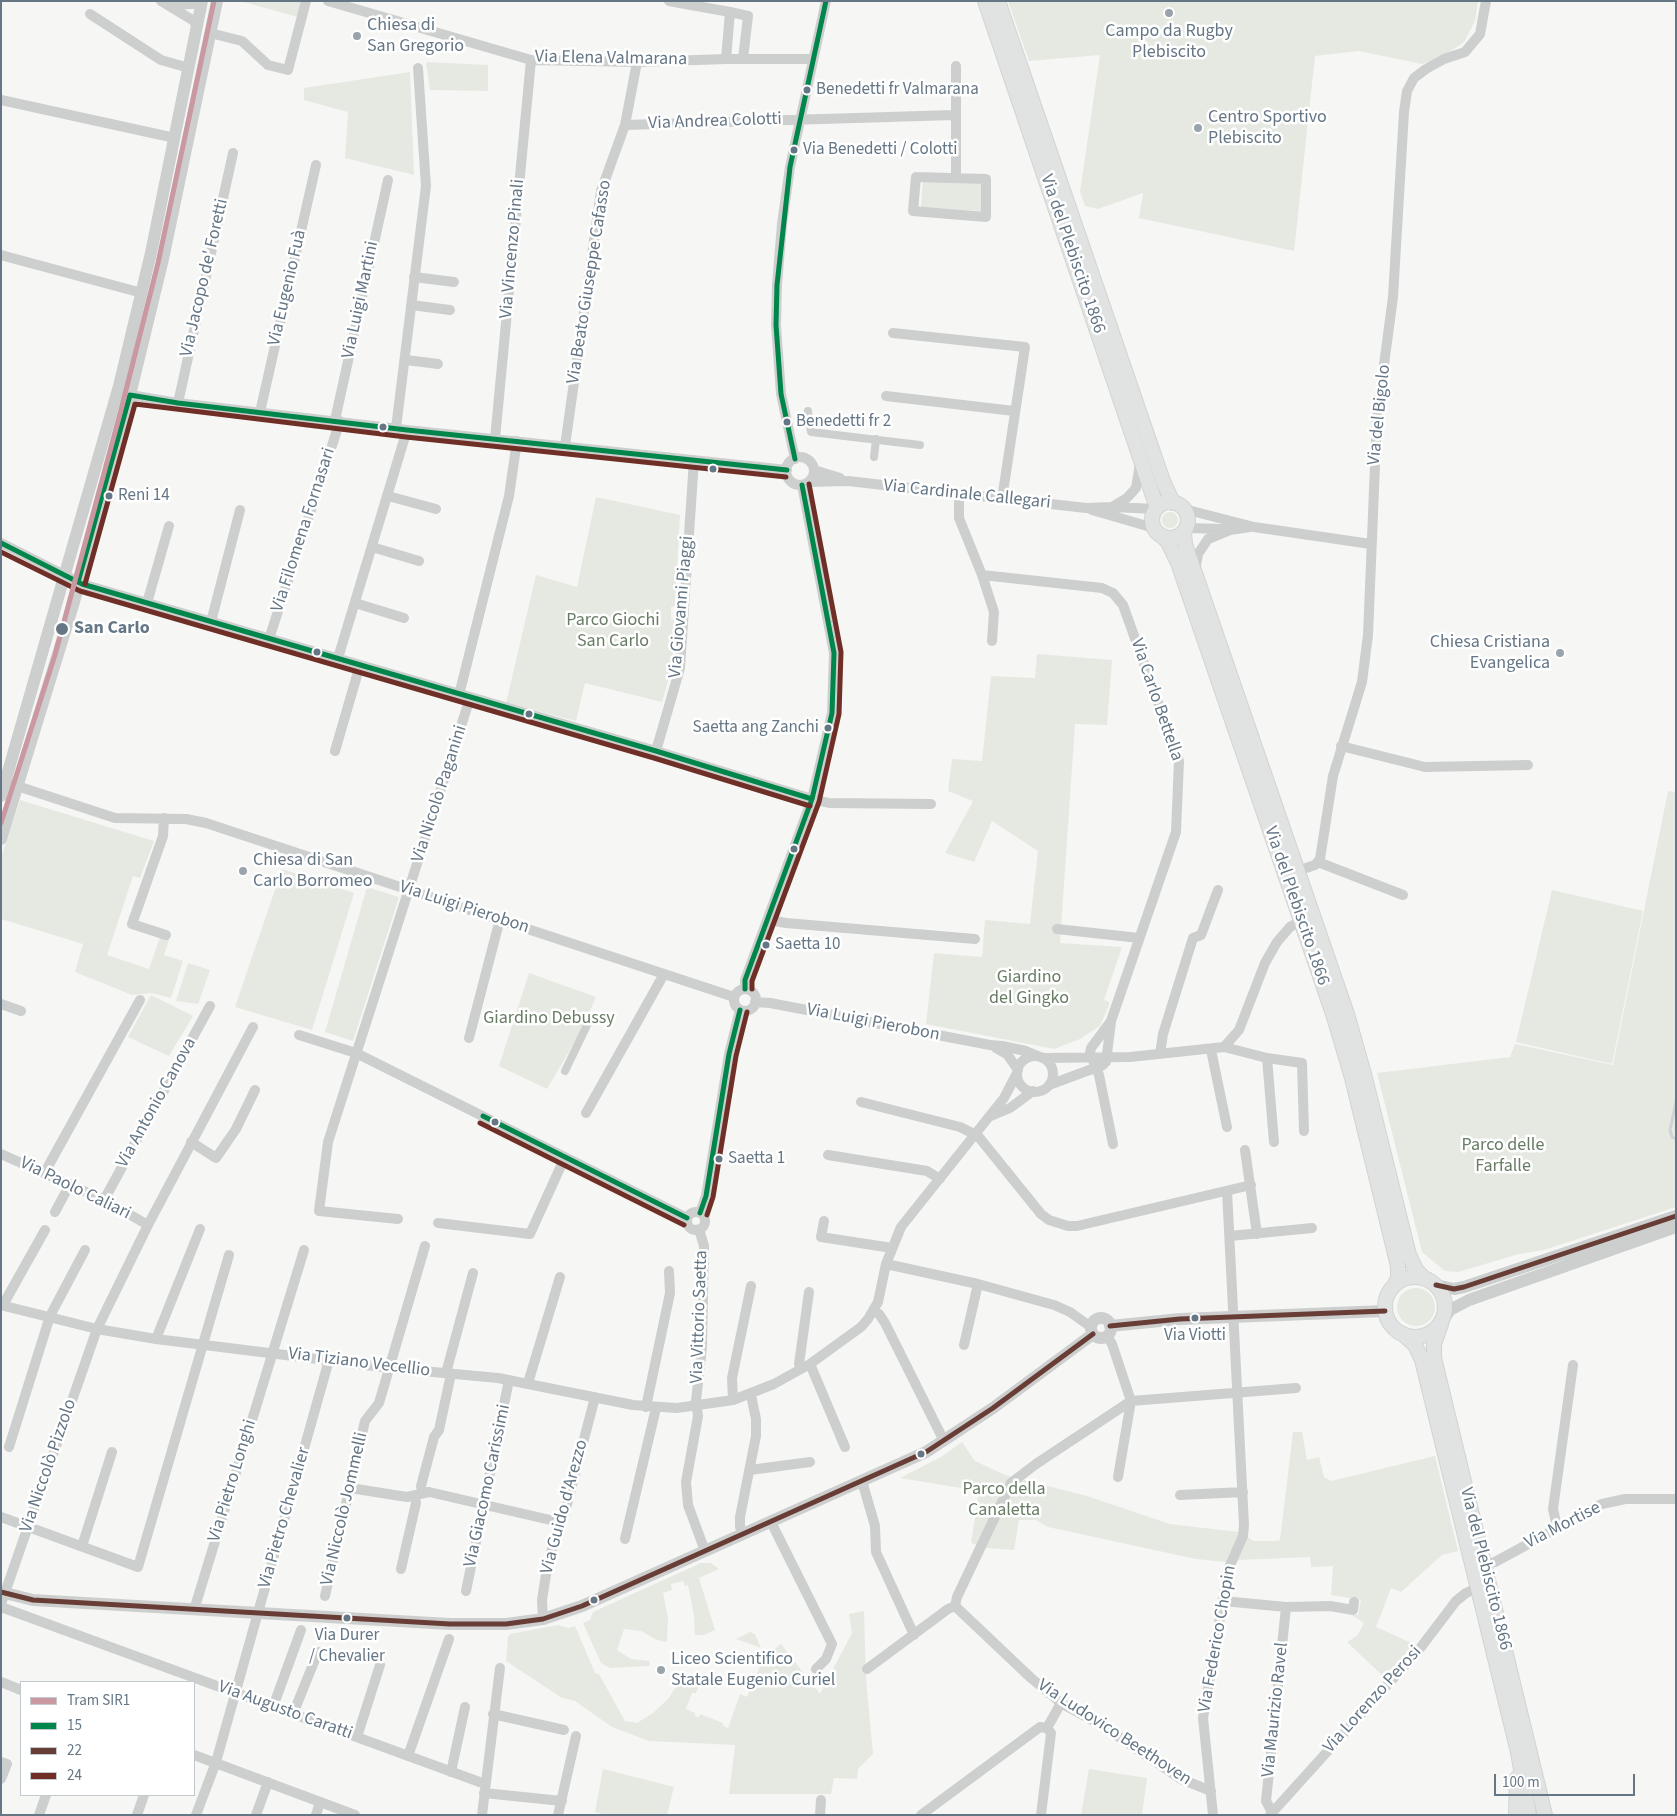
<!DOCTYPE html>
<meta charset="utf-8">
<style>
body{margin:0}
#map{position:relative;width:1677px;height:1816px;overflow:hidden;background:#f6f6f4;font-family:"Source Sans 3",sans-serif}
canvas{display:block}
.frame{position:absolute;inset:0;border:2px solid #657685;pointer-events:none}
.legend{position:absolute;left:20px;top:1681px;width:175px;height:115px;box-sizing:border-box;background:#fff;border:1px solid #c1c8ce;margin:0;padding:6px 9px;list-style:none;font-size:15px;color:#657685}
.legend li{display:flex;align-items:center;gap:10px;height:25px}
.legend b{width:25px;border:1px solid #c1c8ce}
.scale{position:absolute;left:1494px;top:1774px;width:141px;height:22px;box-sizing:border-box;border:2px solid #657685;border-top:0;padding-left:6px;font-size:15px;line-height:18px;white-space:nowrap;color:#657685;-webkit-text-stroke:4px #fff;paint-order:stroke}
</style>
<div id="map">
<canvas width="1677" height="1816"></canvas>
<div class="frame"></div>
<ul class="legend">
<li><b style="height:6px;background:#ca98a1"></b>Tram SIR1</li>
<li><b style="height:6px;background:#00854a"></b>15</li>
<li><b style="height:6px;background:#683d36"></b>22</li>
<li><b style="height:6px;background:#6f2f26"></b>24</li>
</ul>
<div class="scale">100 m</div>
</div>
<script>
const context = document.querySelector('canvas').getContext('2d');
context.lineJoin = 'round';
function paint(path, color) { context.fillStyle = color; context.fill(path, 'evenodd'); }
const shape = rows => new Path2D(rows.map(r => 'M' + r).join(''));
function trace(path, color, width, dash) { context.strokeStyle = color; context.lineWidth = width; context.lineCap = dash ? 'butt' : 'round'; context.setLineDash(dash || []); context.stroke(path); }
function write(font, color, halo, rows, align = 'center') {
  context.font = font + ' "Source Sans 3",sans-serif'; context.lineWidth = 5; context.setLineDash([]); context.textBaseline = 'middle'; context.strokeStyle = halo; context.fillStyle = color; for (const [text, x, y, turn = 0] of rows) {
    context.save(); context.translate(x, y); context.rotate((+turn || 0) * Math.PI / 180); context.textAlign = isNaN(turn) ? turn : align; if (halo) context.strokeText(text, 0, 0); context.fillText(text, 0, 0); context.restore();
  }
}
paint(shape([
 [240,1,298,1,302,2,298,17],
 [1008,1,1478,1,1475,21,1464,42,1442,57,1422,64,1359,51,1315,56,1294,251,1139,218,1143,193,1098,209,1085,206,1080,192,1100,55,1029,61],
 [426,62,488,65,488,91,430,90],
 [410,72,414,175,345,158,348,112,304,100,304,88],
 [923,181,981,183,981,211,921,207],
 [596,497,680,515,675,606,671,607,671,619,675,620,672,667,662,702,585,683,576,721,506,703,536,575,577,587],
 '1162 520a8 8 0 1 1 16 0a8 8 0 1 1-16 0Z',
 [1037,654,1112,660,1107,725,1075,724,1060,943,1122,947,1104,1000,1109,1002,1109,1005,1100,1026,1080,1039,1054,1049,926,1024,934,953,982,957,985,920,1030,924,1038,851,992,821,974,862,945,853,973,801,948,791,952,759,982,761,991,676,1035,678],
 [1668,791,1676,792,1676,1207,1544,1250,1519,1254,1458,1272,1445,1271,1422,1252,1377,1073,1510,1057,1515,1044,1613,1065],
 [20,800,154,841,140,878,133,876,107,955,149,969,160,937,169,940,164,955,183,961,171,998,151,993,132,995,75,972,83,944,1,919,1,857],
 [282,869,354,893,312,1030,235,1007],
 [367,887,399,897,353,1041,325,1032],
 [1552,890,1643,911,1612,1064,1516,1042],
 [188,963,210,970,198,1004,176,1001],
 [529,973,596,997,581,1031,547,1089,499,1066],
 [151,995,193,1016,169,1056,128,1037],
 '1397 1307a19 19 0 1 1 38 0a19 19 0 1 1-38 0Z',
 [1293,1432,1302,1432,1307,1460,1319,1457,1324,1477,1331,1481,1435,1456,1458,1551,1442,1555,1401,1592,1391,1588,1376,1627,1414,1644,1385,1678,1347,1642,1357,1636,1364,1623,1349,1613,1358,1615,1361,1600,1331,1595,1333,1566,1311,1567,1310,1557,1239,1560,1235,1563,1196,1559,1048,1527,1036,1520,1019,1520,1014,1550,987,1548,971,1543,979,1491,900,1478,941,1457,962,1442,975,1461,1005,1475,1087,1496,1170,1524,1238,1532,1254,1541,1276,1541,1280,1540],
 [701,1563,711,1563,719,1569,699,1578,715,1630,704,1635,695,1635,694,1615,688,1585,685,1586,683,1581,671,1584,672,1590,663,1593,668,1618,667,1642,657,1640,641,1631,624,1629,617,1650,631,1659,650,1661,649,1666,610,1668,601,1663,583,1623,590,1620,593,1612],
 [864,1611,866,1679,873,1754,858,1769,857,1779,834,1778,831,1794,729,1794,735,1745,649,1741,612,1727,575,1701,562,1698,506,1661,508,1637,510,1634,558,1625,568,1628,575,1626,595,1673,599,1674,625,1721,637,1723,653,1713,669,1698,683,1675,701,1682,696,1693,692,1693,686,1709,695,1713,695,1716,699,1717,700,1714,723,1723,723,1726,728,1728,740,1694,747,1697,763,1659,765,1660,770,1653,781,1644,820,1694,852,1633,849,1614],
 [750,1632,755,1634,761,1648,736,1639],
 [603,1769,674,1787,667,1815,606,1815,595,1812],
 [1089,1769,1147,1778,1142,1815,1081,1815]
]), '#e6e9e2');
trace(shape([
 [1676,1102,1670,1130,1672,1137,1676,1139]
]), '#cdd4d7', 3);
const secondary = shape([
 [985,1,1157,508],
 [998,1,1163,481,1173,503],
 '1152 520a18 18 0 1 1 36 0a18 18 0 1 1-36 0Z',
 [1184,531,1185,544,1347,1014,1364,1074,1409,1255,1417,1271,1424,1278],
 [1161,535,1168,542,1178,563,1334,1017,1352,1078,1398,1266,1398,1278,1394,1286],
 '1385 1307a30 30 0 1 1 60 0a30 30 0 1 1-60 0Z',
 [1441,1324,1434,1344,1434,1358,1545,1815],
 [1403,1334,1415,1345,1422,1360,1518,1752,1529,1815],
 [1516,1815,1517,1778]
]);
trace(secondary, '#d2d4d4', 16);
trace(shape([
 [808,411,811,432,920,445],
 [874,457,876,439],
 [565,1071,591,1017]
]), '#cdcfcf', 8);
trace(shape([
 [161,1,194,21,197,28],
 [328,1,531,60,637,62,726,59,812,59],
 [669,1,730,12],
 [169,5,193,4,200,1],
 [90,14,161,60,189,68],
 [210,33,242,41,268,65,288,70,306,1],
 [726,59,730,12,748,16,743,59],
 [956,66,956,177],
 [1,100,175,138],
 [625,125,954,115],
 [916,177,986,179,986,217,913,211,916,177],
 [1,255,142,293],
 [414,277,454,282],
 [411,305,450,310],
 [893,333,1025,347,1002,499],
 [406,360,438,364],
 [130,395,178,403,407,430,787,470],
 [886,396,1014,411],
 [178,403,233,153],
 [260,412,316,165],
 [335,420,388,180],
 [396,428,426,186,418,68],
 [495,439,531,60],
 [565,446,601,191,625,125,637,62],
 '786 471a14 14 0 1 1 28 0a14 14 0 1 1-28 0Z',
 [795,459,781,394,776,325,777,285,782,224,790,167,826,1],
 [814,470,840,478],
 [809,482,848,481,1086,508,1112,507,1156,509],
 [959,494,959,518,982,575,1102,588,1113,593,1123,605,1179,761,1176,832,1111,1021,1091,1048,1090,1053,1099,1075,1113,1144],
 [388,496,436,509],
 [1112,507,1127,498,1136,488,1140,464],
 [1184,509,1254,527,1371,544],
 [1092,510,1154,528],
 [1186,528,1225,529],
 [1,543,82,584,656,751,812,799,829,803,931,804],
 [372,547,419,561],
 [1195,571,1198,554,1208,539,1230,530,1250,527],
 [982,575,994,612,992,641],
 [147,603,169,526],
 [355,603,404,618],
 [211,622,240,510],
 [269,639,340,421],
 [338,658,407,430],
 [459,695,509,496,517,441],
 [1341,746,1425,767,1528,765],
 [335,751,360,665],
 [656,751,680,668,694,460],
 [11,784,115,818,186,819,206,823,734,997],
 [164,818,163,836,132,924,166,935],
 [1318,862,1403,895],
 [1297,871,1315,865,1320,859,1333,776,1362,682,1368,635,1377,417,1393,297,1404,112,1407,91,1414,78,1426,69,1444,59,1465,52,1480,34,1486,1],
 [769,920,786,923,975,939],
 [1057,929,1139,938],
 [745,989,745,980,812,799,832,713,834,653,802,485],
 '734 1000a11 11 0 1 1 22 0a11 11 0 1 1-22 0Z',
 [755,1002,770,1003,990,1045,1002,1046,1026,1051,1038,1056],
 [1,1004,21,1011],
 [299,1035,356,1053,687,1218],
 [469,1038,500,919],
 [1224,1047,1267,1058,1302,1063,1304,1131],
 [996,1048,1007,1054,1018,1070],
 [1211,1050,1227,1127],
 [1160,1054,1163,1034,1193,938,1201,935,1218,890],
 '1017 1074a18 18 0 1 1 36 0a18 18 0 1 1-36 0Z',
 [1042,1058,1130,1057,1224,1047,1239,1030,1265,963,1277,942,1290,927,1301,921],
 [1267,1058,1274,1142],
 [1106,1062,1111,1022],
 [1049,1085,1103,1065],
 [861,1102,960,1127,978,1136,1041,1214,1049,1220,1068,1226,1077,1226,1251,1185],
 [586,1113,664,974],
 [991,1116,1010,1108,1033,1091],
 [191,1142,216,1158,236,1129,255,1090],
 [1245,1150,1257,1234],
 [1,1154,104,1200,148,1225],
 [828,1155,927,1171,940,1179],
 [45,1172,140,1000],
 [104,1200,210,1006],
 [55,1212,70,1184],
 '687 1221a9 9 0 1 1 18 0a9 9 0 1 1-18 0Z',
 [700,1213,706,1196,729,1054,740,1010],
 [398,1219,319,1211,328,1142,470,698],
 [824,1221,821,1237,892,1248],
 [438,1223,530,1234,565,1157],
 [699,1229,704,1246,702,1347,696,1401,698,1416,686,1482,688,1505,705,1551],
 [1230,1236,1312,1228],
 [886,1264,978,1284,1054,1305,1070,1312,1091,1327],
 [1,1305,97,1329,156,1339,390,1368,498,1378,633,1405,677,1408,733,1400,774,1384,810,1364,861,1327,868,1319,878,1302,886,1264,901,1227,1004,1098,1017,1073],
 [3,1305,45,1230],
 [874,1311,879,1314,885,1323,944,1441],
 [1107,1336,1112,1344,1131,1401,1118,1477],
 [156,1339,200,1229],
 [964,1345,978,1284],
 [810,1364,845,1447],
 [801,1369,799,1364,809,1292],
 [446,1373,473,1273],
 [528,1383,560,1277],
 [733,1400,732,1378,751,1286],
 [646,1407,670,1293,669,1271],
 [9,1447,50,1316,85,1250],
 [750,1470,810,1462],
 [862,1481,875,1526,876,1552,914,1635],
 [350,1488,407,1497,429,1492,559,1522],
 [422,1492,421,1486,434,1437,439,1430,451,1374],
 [1180,1495,1243,1492],
 [1,1517,138,1567,229,1255],
 [771,1522,832,1644,826,1659,816,1669],
 [1557,1527,1553,1509,1573,1365],
 [744,1534,740,1527,740,1517,756,1436,756,1419,751,1395],
 [625,1539,656,1408],
 [82,1546,112,1452],
 [1484,1565,1495,1562,1602,1504,1625,1499,1676,1499],
 [401,1569,416,1503,415,1497],
 [466,1591,509,1380],
 [325,1596,365,1421,379,1403,425,1246],
 [1223,1601,1286,1607,1330,1606,1353,1610,1354,1602],
 [1,1604,97,1329,148,1225,253,1027],
 [955,1606,957,1597,1011,1483,1036,1464,1131,1401,1296,1388],
 [955,1606,1031,1678,1061,1703,1103,1726,1181,1779,1211,1791],
 [1,1607,485,1784],
 [194,1610,304,1250],
 [543,1619,542,1600,547,1568,559,1522,564,1516,595,1397],
 [867,1669,948,1609,955,1606],
 [1,1682,21,1690],
 [273,1707,301,1630],
 [293,1714,318,1652],
 [493,1714,564,1730],
 [1047,1728,1061,1703],
 [357,1737,380,1665],
 [194,1755,355,1815],
 [408,1756,449,1639],
 [1,1762,7,1764,1,1779],
 [451,1772,465,1707],
 [484,1793,562,1801],
 [1272,1812,1266,1801,1286,1607],
 [39,1815,46,1795],
 [137,1815,144,1795],
 [196,1815,216,1762,329,1360],
 [256,1815,268,1782],
 [316,1815,320,1802],
 [482,1815,500,1668],
 [558,1815,576,1736],
 [820,1815,821,1800],
 [921,1815,1040,1727,1047,1728],
 [1041,1815,1051,1733,1047,1728],
 [1213,1815,1203,1718,1228,1570,1243,1536,1244,1525,1227,1191],
 [1270,1815,1418,1651,1456,1601,1466,1593,1477,1588]
]), '#cdcfcf', 10);
trace(shape([
 [1,796,119,386,151,253,202,1],
 [1,839,74,602,130,395,163,259,217,1],
 [1436,1285,1454,1289,1464,1287,1676,1216],
 '1091 1328a10 10 0 1 1 20 0a10 10 0 1 1-20 0Z',
 [1443,1320,1450,1310,1469,1300,1676,1227],
 [1110,1326,1180,1319,1385,1311],
 [1,1592,33,1600,450,1624,506,1624,543,1619,582,1606,926,1452,993,1408,1093,1334]
]), '#cdcfcf', 12);
trace(secondary, '#e1e2e2', 14);
trace(shape([
 [130,395,178,403,407,430,787,470],
 [795,459,781,394,776,325,777,285,790,167,826,1],
 [1,543,82,584,656,751,812,799],
 [78,582,130,395],
 [745,989,745,980,812,799,832,713,834,653,802,485],
 [483,1116,687,1218],
 [700,1213,706,1196,729,1054,740,1010]
]), '#00854a', 5);
trace(shape([
 [1436,1285,1454,1289,1464,1287,1676,1216],
 [1110,1326,1180,1319,1385,1311],
 [1,1592,33,1600,450,1624,506,1624,543,1619,582,1606,926,1452,993,1408,1093,1334]
]), '#683d36', 5);
trace(shape([
 [1,552,80,591,654,758,810,806],
 [85,584,135,404,406,437,786,477],
 [752,989,752,981,819,802,839,714,841,652,809,484],
 [480,1123,684,1225],
 [707,1215,713,1197,736,1056,747,1012]
]), '#6f2f26', 5);
trace(shape([
 [1,823,55,655,121,410,158,263,214,1]
]), '#ca98a1', 5);
for (const [x, y, r, color] of [
 [1169,13,5,"#98a3ac"],
 [357,36,5,"#98a3ac"],
 [807,90,4.5,"#657685"],
 [1198,128,5,"#98a3ac"],
 [794,150,4.5,"#657685"],
 [787,422,4.5,"#657685"],
 [383,427,4.5,"#657685"],
 [713,469,4.5,"#657685"],
 [109,496,4.5,"#657685"],
 [62,629,7,"#657685"],
 [317,652,4.5,"#657685"],
 [1560,653,5,"#98a3ac"],
 [529,714,4.5,"#657685"],
 [828,728,4.5,"#657685"],
 [794,849,4.5,"#657685"],
 [243,871,5,"#98a3ac"],
 [766,945,4.5,"#657685"],
 [495,1122,4.5,"#657685"],
 [719,1159,4.5,"#657685"],
 [1195,1318,4.5,"#657685"],
 [921,1454,4.5,"#657685"],
 [594,1600,4.5,"#657685"],
 [347,1618,4.5,"#657685"],
 [661,1670,5,"#98a3ac"]
]) { const dot = new Path2D(); dot.arc(x, y, r, 0, 2 * Math.PI); context.fillStyle = color; context.fill(dot); trace(dot, '#fff', 2); }
write('17px', '#657685', '#fff', [
 ["Benedetti fr Valmarana",816,90],
 ["Via Benedetti / Colotti",803,150],
 ["Benedetti fr 2",796,422],
 ["Reni 14",118,496],
 ["Saetta ang Zanchi",819,728,"right"],
 ["Saetta 10",775,945],
 ["Saetta 1",728,1159],
 ["Via Viotti",1195,1336,"center"],
 ["Via Durer",347,1636,"center"],
 ["/ Chevalier",347,1657,"center"]
], 'left');
write('18px', '#657685', '#fff', [
 ["Chiesa di",367,26],
 ["San Gregorio",367,47],
 ["Campo da Rugby",1169,32,"center"],
 ["Plebiscito",1169,53,"center"],
 ["Centro Sportivo",1208,118],
 ["Plebiscito",1208,139],
 ["Chiesa Cristiana",1550,643,"right"],
 ["Evangelica",1550,664,"right"],
 ["Chiesa di San",253,861],
 ["Carlo Borromeo",253,882],
 ["Liceo Scientifico",671,1660],
 ["Statale Eugenio Curiel",671,1681]
], 'left');
write('18px', '#657685', '#fff', [
 ["Via Elena Valmarana",611,59,1],
 ["Via Andrea Colotti",715,122,-2],
 ["Via Vincenzo Pinali",513,249,-85],
 ["Via del Plebiscito 1866",1072,254,71],
 ["Via Jacopo de' Foretti",205,278,-77],
 ["Via Beato Giuseppe Cafasso",590,282,-81],
 ["Via Eugenio Fuà",288,288,-77],
 ["Via Luigi Martini",361,300,-78],
 ["Via del Bigolo",1380,415,-84],
 ["Via Cardinale Callegari",967,495,6],
 ["Via Filomena Fornasari",304,530,-72],
 ["Via Giovanni Piaggi",682,607,-85],
 ["Via Carlo Bettella",1156,700,71],
 ["Via Nicolò Paganini",440,794,-72],
 ["Via del Plebiscito 1866",1296,906,71],
 ["Via Luigi Pierobon",464,908,18],
 ["Via Luigi Pierobon",873,1023,11],
 ["Via Antonio Canova",157,1103,-61],
 ["Via Paolo Caliari",75,1189,26],
 ["Via Vittorio Saetta",700,1317,-88],
 ["Via Tiziano Vecellio",359,1363,7],
 ["Via Niccolò Pizzolo",49,1466,-71],
 ["Via Pietro Longhi",233,1481,-73],
 ["Via Giacomo Carissimi",488,1486,-78],
 ["Via Guido d'Arezzo",565,1507,-75],
 ["Via Niccolò Jommelli",345,1509,-77],
 ["Via Pietro Chevalier",285,1518,-74],
 ["Via Mortise",1563,1526,-27],
 ["Via del Plebiscito 1866",1485,1569,76],
 ["Via Federico Chopin",1218,1639,-80],
 ["Via Lorenzo Perosi",1373,1700,-48],
 ["Via Maurizio Ravel",1276,1710,-84],
 ["Via Augusto Caratti",285,1711,20],
 ["Via Ludovico Beethoven",1114,1733,33]
]);
write('18px', '#687c64', '#fff', [
 ["Parco Giochi",613,621],
 ["San Carlo",613,642],
 ["Giardino",1029,978],
 ["del Gingko",1029,999],
 ["Giardino Debussy",549,1019],
 ["Parco delle",1503,1146],
 ["Farfalle",1503,1167],
 ["Parco della",1004,1490],
 ["Canaletta",1004,1511]
]);
write('bold 18px', '#657685', '#fff', [
 ["San Carlo",74,629]
], 'left');
</script>
